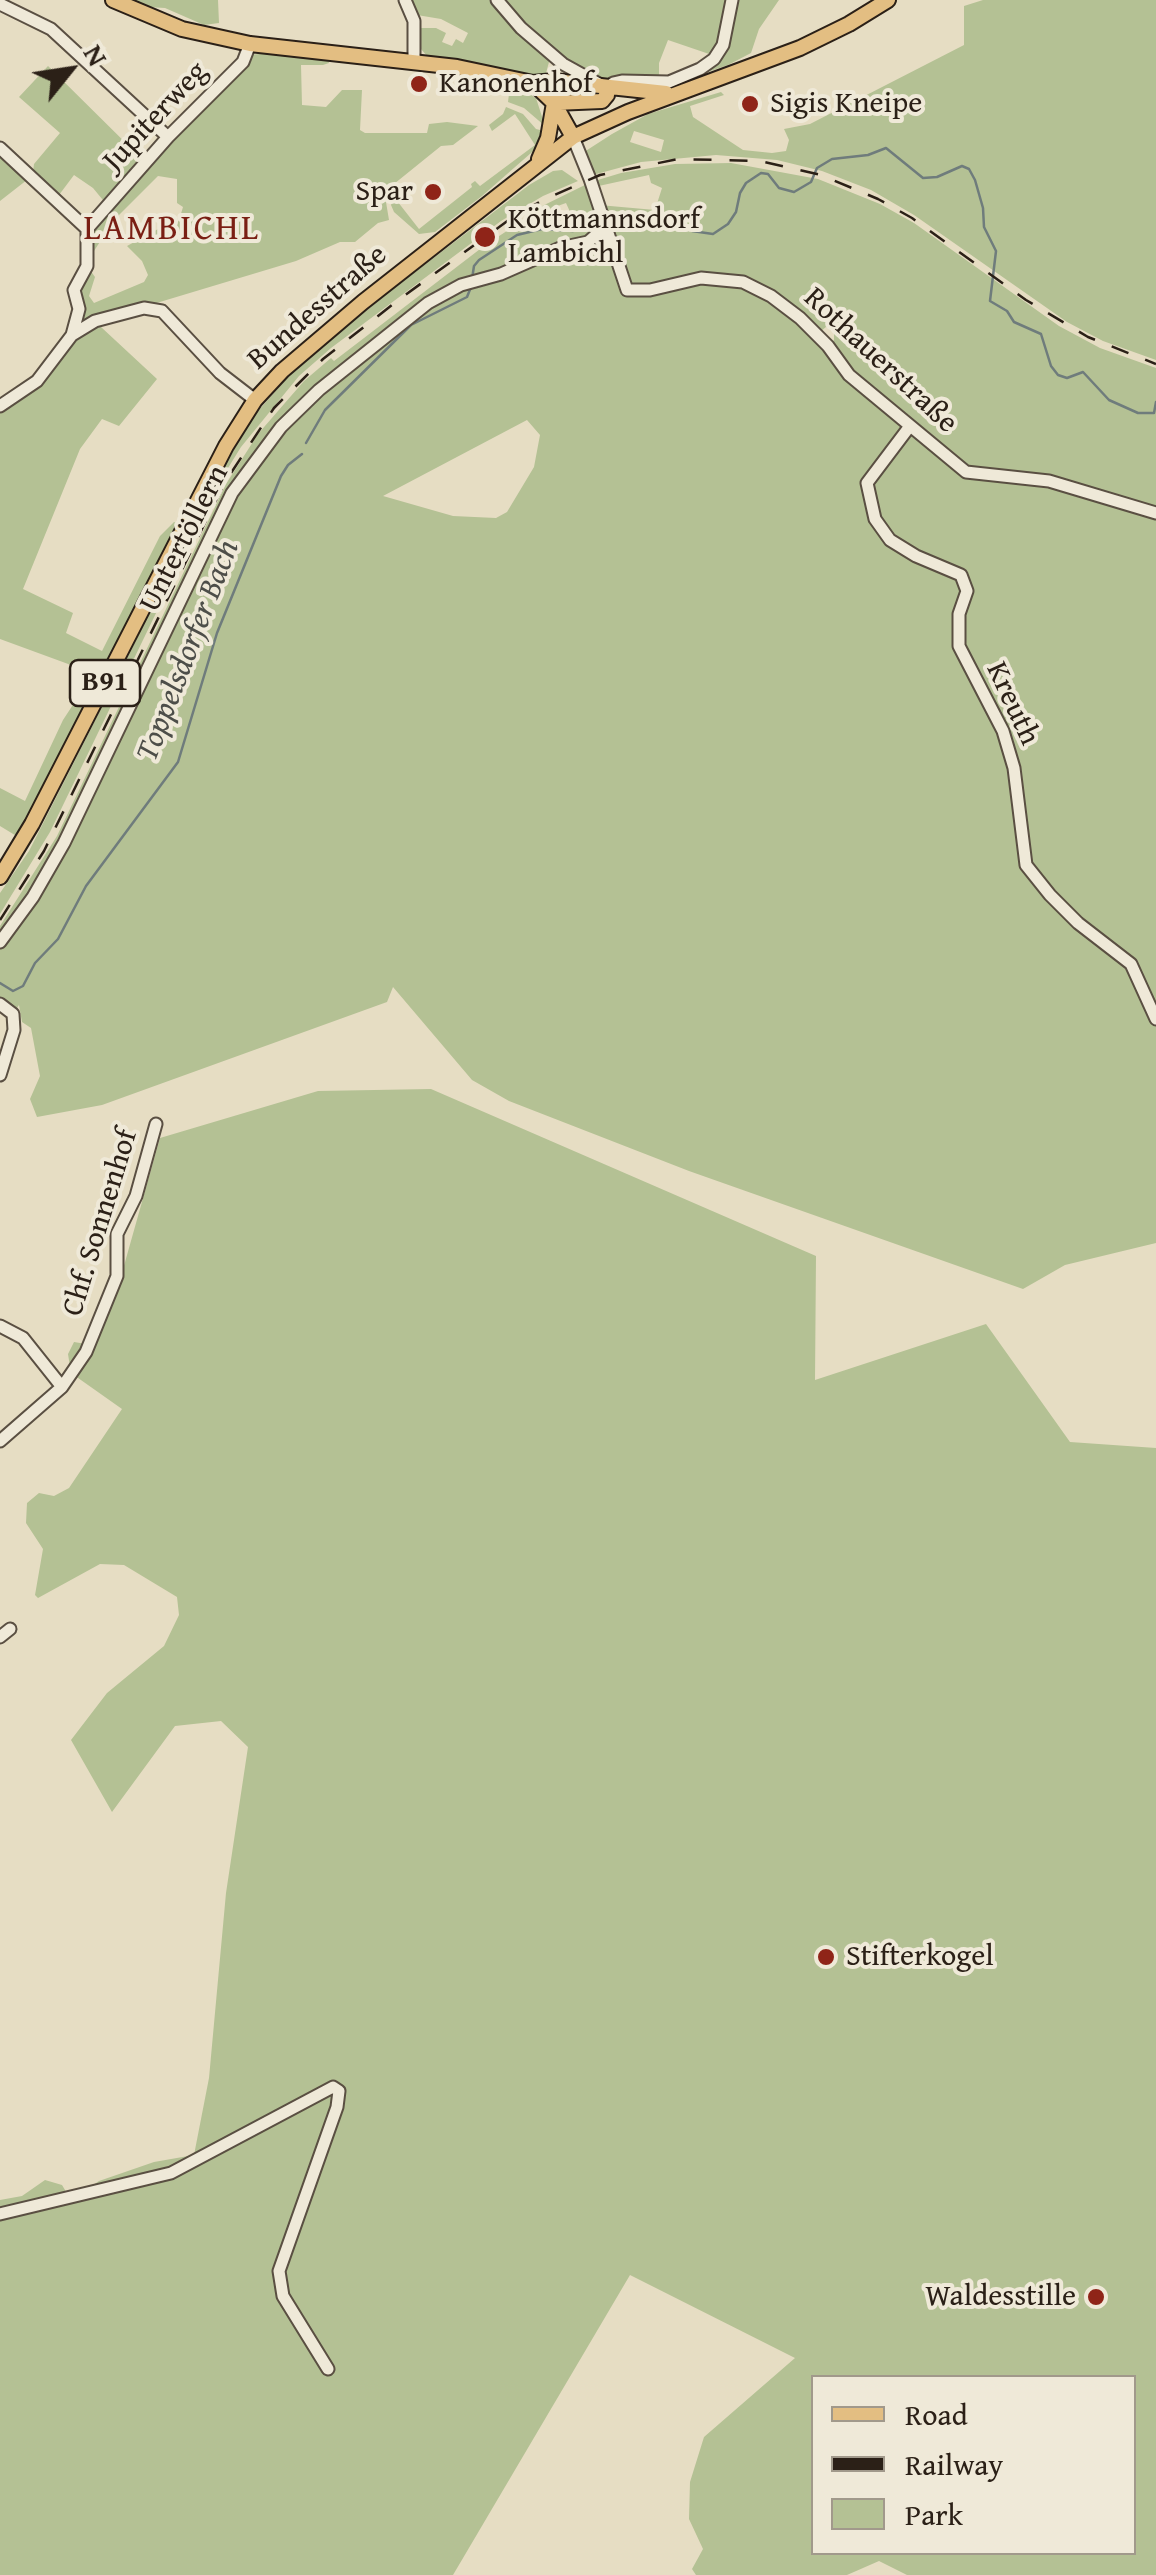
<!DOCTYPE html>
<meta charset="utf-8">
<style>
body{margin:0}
#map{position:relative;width:1156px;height:2575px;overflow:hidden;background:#e6ddc3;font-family:"Gentium Book Plus",serif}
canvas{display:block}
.legend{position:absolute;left:811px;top:2375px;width:325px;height:180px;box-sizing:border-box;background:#efe9d8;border:2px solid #a1998b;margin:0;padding:12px 18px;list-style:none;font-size:30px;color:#2b2017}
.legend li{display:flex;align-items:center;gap:20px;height:50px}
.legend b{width:50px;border:2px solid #a1998b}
.north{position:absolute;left:20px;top:20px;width:100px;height:100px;-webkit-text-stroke:8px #efe9d8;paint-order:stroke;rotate:60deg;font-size:28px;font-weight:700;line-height:40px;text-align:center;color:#2b2017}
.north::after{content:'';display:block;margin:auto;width:35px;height:45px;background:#2b2017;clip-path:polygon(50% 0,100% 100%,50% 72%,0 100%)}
</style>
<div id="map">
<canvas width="1156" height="2575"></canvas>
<ul class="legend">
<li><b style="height:12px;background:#e3be82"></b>Road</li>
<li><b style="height:12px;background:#2b2017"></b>Railway</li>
<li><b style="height:28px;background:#b4c194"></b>Park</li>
</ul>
<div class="north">N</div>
</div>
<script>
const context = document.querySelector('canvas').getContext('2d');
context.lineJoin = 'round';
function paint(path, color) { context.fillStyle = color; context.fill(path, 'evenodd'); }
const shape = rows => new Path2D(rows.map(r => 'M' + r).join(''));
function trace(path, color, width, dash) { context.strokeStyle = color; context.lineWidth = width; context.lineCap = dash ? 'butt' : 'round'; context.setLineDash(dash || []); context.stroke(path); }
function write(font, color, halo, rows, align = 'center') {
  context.font = font + ' "Gentium Book Plus",serif'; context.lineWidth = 8; context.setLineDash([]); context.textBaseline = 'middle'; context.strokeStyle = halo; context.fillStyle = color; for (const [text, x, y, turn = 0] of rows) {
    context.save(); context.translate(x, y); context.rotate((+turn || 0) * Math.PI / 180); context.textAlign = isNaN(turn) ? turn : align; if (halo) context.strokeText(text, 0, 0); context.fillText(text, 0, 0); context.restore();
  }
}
paint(shape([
 [113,0,218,0,219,23,204,25,165,8,148,7,138,11],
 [405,0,779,0,759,29,751,53,728,65,699,75,715,56,668,40,659,63,659,83,566,77,567,66,549,62,545,77,427,56,421,49,418,28,436,28,446,33,442,42,452,46,456,39,463,43,468,33,441,19,417,15],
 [983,0,1156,0,1156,360,1103,341,1067,322,914,215,871,190,822,171,777,160,716,155,641,162,589,176,581,154,612,134,648,114,721,92,724,95,690,106,693,117,743,150,772,153,786,151,789,140,784,129,810,124,964,45,964,6],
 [634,131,664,140,661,152,630,142],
 [272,53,328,59,329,63,323,65,301,65,302,105,326,107,342,90,362,90,360,130,365,133,427,133,429,124,447,122,478,126,453,145,441,146,389,188,386,202,389,220,378,223,355,242,340,242,296,261,110,317,101,327,157,379,119,426,102,419,80,449,23,589,73,613,66,633,102,651,160,536,174,522,185,525,23,840,0,826,0,788,25,801,63,720,86,685,90,672,0,639,0,406,15,398,72,335,75,297,87,266,95,277,89,296,94,303,144,282,148,275,142,261,127,246,180,217,183,207,177,203,177,179,158,176,114,220,94,251,87,254,87,229,107,205,93,188,74,175,59,195,33,172,34,164,60,133,19,97,48,66,145,162,247,55],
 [521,89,536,98,545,126,524,108,508,102,509,94],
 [506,107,523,114,536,129,544,131,539,146,482,196,435,232,419,234,394,212,391,205,394,197,419,229,472,187,471,184,475,181,480,186,535,145,515,114,492,131,489,125,503,114],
 [0,148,32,176,0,201],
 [731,163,818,179,880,204,914,223,1059,326,1100,348,1156,368,1156,1243,1065,1265,1023,1289,689,1171,509,1101,472,1080,393,987,387,1002,102,1105,37,1117,30,1099,40,1076,31,1028,22,1022,19,1005,13,1014,0,1004,0,926,57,836,226,484,258,434,304,381,331,358,334,361,484,246,525,219,527,222,547,210,553,222,571,214,566,203,549,209,547,206,529,216,528,213,591,182,621,173,675,164],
 [649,175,651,183,662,188,655,210,599,205,594,187],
 [704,273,727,273,753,279,788,300,821,331,826,327,834,328,834,340,829,346,757,294,741,287,714,282],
 [527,420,540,435,534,467,507,512,496,518,453,516,383,496],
 [562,170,578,181,543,196,501,221,331,348,299,376,241,447,220,481,50,832,0,914,0,893,29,851,217,480,251,419,294,370,389,292,529,185,553,171],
 [431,1089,816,1256,815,1380,986,1324,1070,1442,1156,1448,1156,2575,907,2575,879,2561,847,2575,696,2575,692,2569,703,2549,689,2519,690,2482,704,2437,795,2358,630,2275,453,2575,0,2575,0,2200,22,2196,45,2180,62,2185,71,2200,99,2181,154,2162,194,2155,209,2078,226,1893,248,1747,221,1721,175,1726,112,1812,71,1740,107,1693,164,1646,179,1615,177,1597,124,1565,100,1564,38,1598,35,1595,43,1549,26,1523,27,1503,39,1493,54,1496,69,1488,122,1409,71,1373,68,1354,74,1342,86,1344,118,1287,160,1138,318,1091],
 [814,2378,1134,2378,1134,2552,814,2552]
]), '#b4c194');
trace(shape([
 [608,215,644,221,670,220,692,231,713,234,728,224,736,212,740,193,746,183,761,173,768,174,779,188,794,192,811,182,817,168,832,159,868,155,886,148,923,178,937,177,962,166,969,169,975,180,983,208,984,227,996,251,990,301,1007,311,1014,322,1041,334,1051,366,1058,375,1067,378,1083,372,1109,400,1138,413,1154,413,1156,402],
 [472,279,474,266,479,260,517,235,542,229,573,231,597,216],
 [306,443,325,410,411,325,467,297,471,287],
 [0,983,13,991,23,986,35,963,58,939,86,886,178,762,217,633,281,476,288,465,302,454]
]), '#6f7c7c', 2.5);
const minor = shape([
 [405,0,414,21,414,63],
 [497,0,521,28,563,64,601,85],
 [0,4,51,29,168,137],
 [610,88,613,83,622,81,669,82,700,69,714,59,723,45,732,0],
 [573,137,590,179,627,290,650,290,701,278,743,282,771,296,800,318,828,346,849,375,966,472,1049,481,1156,513],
 [0,148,87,229],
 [72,335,79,309,74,290,87,266,87,229,168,137,243,62,250,44],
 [0,406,37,381,72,335,95,321,144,308,162,311,220,373,255,400],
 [910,426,867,483,875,519,890,540,916,556,961,575,967,591,959,614,959,646,1003,731,1014,768,1026,865,1050,895,1078,923,1131,964,1156,1019],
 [0,942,33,897,64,843,232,493,281,427,319,390,428,303,461,285,501,274,560,248,588,242,606,226],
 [0,1004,13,1014,14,1030,0,1075],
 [0,1326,23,1338,62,1387],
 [0,1441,62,1387,86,1352,117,1276,117,1234,136,1196,156,1124],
 [0,1637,10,1629],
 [0,2214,171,2173,333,2087,339,2091,337,2107,279,2271,283,2296,328,2369]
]);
const major = shape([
 [113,0,182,29,250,44,457,67,533,83,554,81,666,93],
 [533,83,554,103,573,137],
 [554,103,602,101,607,95,605,88],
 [539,159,548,138,554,103],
 [0,877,32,824,226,446,255,400,282,371,363,302,573,137,628,112,800,48,849,24,888,0]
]);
trace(minor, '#5a4f42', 15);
trace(major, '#2b2017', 18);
trace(minor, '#efe9d8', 11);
trace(major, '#e3be82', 14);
trace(shape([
 [0,920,44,851,225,482,274,408,323,359,401,298,513,217,543,200,600,175,678,159,760,161,821,175,878,199,912,218,1026,300,1088,337,1156,364]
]), '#2b2017', 2.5, [18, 18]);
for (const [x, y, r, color] of [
 [419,84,10,"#8f2418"],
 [750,104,10,"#8f2418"],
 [433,192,10,"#8f2418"],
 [485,237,12,"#8f2418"],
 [826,1957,10,"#8f2418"],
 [1096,2297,10,"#8f2418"]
]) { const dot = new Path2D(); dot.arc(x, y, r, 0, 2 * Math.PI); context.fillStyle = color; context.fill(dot); trace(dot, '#efe9d8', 4); }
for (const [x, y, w] of [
 [105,683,70]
]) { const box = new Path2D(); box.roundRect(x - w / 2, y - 23, w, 46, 8); context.fillStyle = '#efe9d8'; context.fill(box); trace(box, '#2b2017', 2.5); }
write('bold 28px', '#2b2017', null, [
 ["B91",105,683]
]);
write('30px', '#2b2017', '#efe9d8', [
 ["Kanonenhof",439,84],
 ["Sigis Kneipe",770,104],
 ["Spar",413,192,"right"],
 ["Köttmannsdorf",508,220],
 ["Lambichl",508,254],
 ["Stifterkogel",846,1957],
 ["Waldesstille",1076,2297,"right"]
], 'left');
write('30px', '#2b2017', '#efe9d8', [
 ["Jupiterweg",156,117,-47],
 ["Bundesstraße",318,308,-41],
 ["Rothauerstraße",880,361,43],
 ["Untertöllern",185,539,-63],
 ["Kreuth",1012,704,65],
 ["Chf. Sonnenhof",101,1223,-73]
]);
write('italic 32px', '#4d4e49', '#efe9d8', [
 ["Toppelsdorfer Bach",189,651,-69]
]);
context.letterSpacing = '2.5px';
write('35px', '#7a1f14', '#efe9d8', [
 ["LAMBICHL",172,230]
]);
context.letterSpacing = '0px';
</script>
